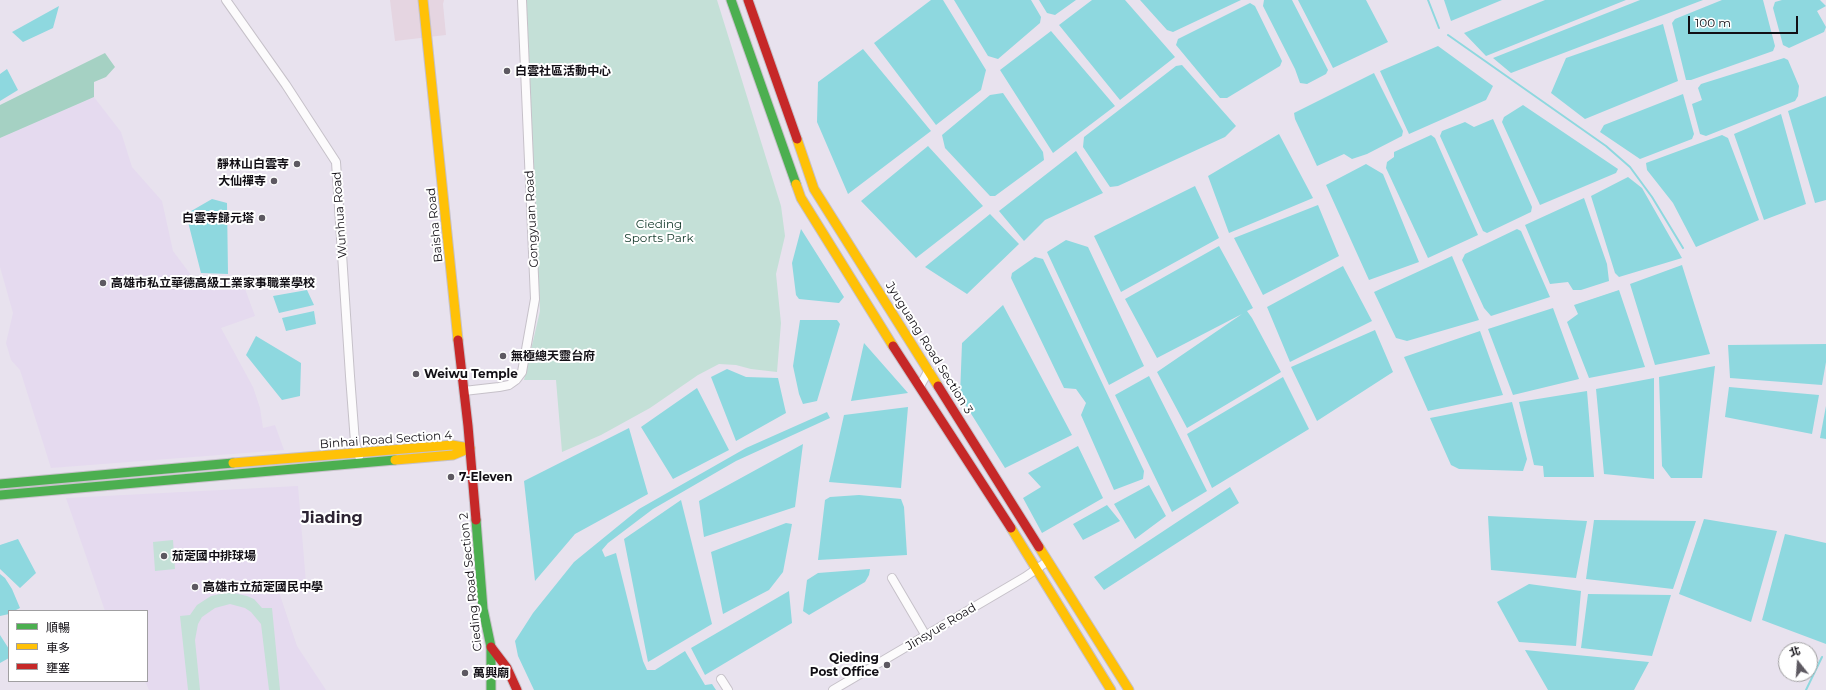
<!DOCTYPE html>
<meta charset="utf-8">
<style>
body{margin:0}
#map{position:relative;width:1826px;height:690px;overflow:hidden;background:#e8e2ee;font-family:Montserrat,"Noto Sans TC",sans-serif}
canvas{display:block}
.legend{position:absolute;left:8px;top:610px;width:140px;height:72px;box-sizing:border-box;background:#fff;border:1px solid #a09fa1;margin:0;padding:5px 7px;list-style:none;font-size:12px;color:#120f15}
.legend li{display:flex;align-items:center;gap:8px;height:20px}
.legend b{width:20px;border:1px solid #a09fa1}
.north{position:absolute;left:1778px;top:642px;width:40px;height:40px;box-sizing:border-box;background:#fff;border:1px solid #a09fa1;border-radius:50%;rotate:343deg;font-size:11px;font-weight:700;line-height:16px;text-align:center;color:#120f15}
.north::after{content:'';display:block;margin:auto;width:14px;height:18px;background:#5d5961;clip-path:polygon(50% 0,100% 100%,50% 72%,0 100%)}
.scale{position:absolute;left:1688px;top:16px;width:110px;height:18px;box-sizing:border-box;border:2px solid #120f15;border-top:0;padding-left:5px;font-size:12px;line-height:14px;white-space:nowrap;color:#120f15;-webkit-text-stroke:3px #fff;paint-order:stroke}
</style>
<div id="map">
<canvas width="1826" height="690"></canvas>
<ul class="legend">
<li><b style="height:5px;background:#4caf50"></b>順暢</li>
<li><b style="height:5px;background:#ffc107"></b>車多</li>
<li><b style="height:5px;background:#c62828"></b>壅塞</li>
</ul>
<div class="north">北</div>
<div class="scale">100 m</div>
</div>
<script>
const context = document.querySelector('canvas').getContext('2d');
context.lineJoin = 'round';
function paint(path, color) { context.fillStyle = color; context.fill(path, 'evenodd'); }
const shape = rows => new Path2D(rows.map(r => 'M' + r).join(''));
function trace(path, color, width, dash) { context.strokeStyle = color; context.lineWidth = width; context.lineCap = dash ? 'butt' : 'round'; context.setLineDash(dash || []); context.stroke(path); }
function write(font, color, halo, rows, align = 'center') {
  context.font = font + ' Montserrat,"Noto Sans TC",sans-serif'; context.lineWidth = 4; context.setLineDash([]); context.textBaseline = 'middle'; context.strokeStyle = halo; context.fillStyle = color; for (const [text, x, y, turn = 0] of rows) {
    context.save(); context.translate(x, y); context.rotate((+turn || 0) * Math.PI / 180); context.textAlign = isNaN(turn) ? turn : align; if (halo) context.strokeText(text, 0, 0); context.fillText(text, 0, 0); context.restore();
  }
}
paint(shape([
 [390,0,444,0,443,4,446,35,395,41]
]), '#e5d5e1');
paint(shape([
 [94,97,121,132,132,167,162,201,173,251,194,279,210,287,241,278,255,316,221,328,253,387,260,408,263,428,275,425,284,450,51,468,20,370,11,360,6,343,13,313,0,267,0,138],
 [298,486,306,583,279,592,297,646,326,690,149,690,145,681,147,681,147,611,105,611,66,498]
]), '#e5daef');
paint(shape([
 [524,0,717,0,781,206,785,236,776,274,781,323,777,372,751,369,736,365,719,364,698,375,650,408,601,435,562,452,556,380,524,380,540,311],
 [173,540,175,569,155,571,153,542],
 [229,592,247,596,254,599,262,608,272,608,280,690,269,690,261,624,251,612,245,608,230,604,215,608,202,617,198,624,195,640,200,690,188,690,180,616,190,615,197,605,211,596]
]), '#c4e0d7');
paint(shape([
 [105,53,115,67,106,77,94,82,94,97,0,138,0,105]
]), '#a5d1c3');
paint(shape([
 [931,0,943,0,986,70,981,90,936,125,874,43],
 [954,0,1031,0,1041,17,1040,23,998,59,988,56],
 [1039,0,1076,0,1055,15,1047,13],
 [1092,0,1125,0,1175,57,1120,100,1059,25],
 [1140,0,1241,0,1173,32,1167,30],
 [1264,0,1292,0,1328,70,1326,74,1307,84,1300,83,1295,69,1263,6],
 [1298,0,1366,0,1388,42,1333,68],
 [1444,0,1502,0,1451,21],
 [1545,0,1626,0,1486,56,1464,33],
 [1640,0,1703,0,1511,73,1493,58],
 [1722,0,1763,0,1775,46,1773,51,1691,80,1686,80,1672,23,1675,19],
 [1782,0,1820,0,1826,6,1817,11,1826,27,1824,32,1789,48,1783,45,1773,8,1775,2],
 [1250,3,1255,6,1282,61,1280,66,1227,98,1220,98,1176,45,1178,39],
 [59,6,53,28,23,42,12,32],
 [1663,24,1678,81,1585,119,1551,93,1566,58],
 [1051,31,1115,106,1053,153,1000,70],
 [1438,46,1493,86,1486,100,1409,134,1380,71],
 [863,49,931,131,848,194,817,122,818,82],
 [1784,58,1788,60,1799,86,1798,96,1795,101,1706,136,1700,134,1692,104,1702,100,1698,88,1701,84],
 [1182,65,1236,126,1225,137,1118,186,1110,187,1083,147,1084,137,1176,66],
 [7,69,18,90,0,101,0,74],
 [1374,73,1403,131,1402,136,1367,154,1352,159,1344,154,1317,166,1295,119,1294,113],
 [1003,93,1043,152,1044,160,995,196,990,196,945,148,942,135,990,95],
 [1683,94,1694,134,1692,139,1640,159,1600,132,1604,125],
 [1826,96,1826,200,1815,203,1788,111],
 [1523,105,1618,169,1616,173,1540,205,1502,122,1504,117],
 [1781,114,1806,204,1764,220,1734,134],
 [1493,119,1532,207,1531,212,1487,233,1483,231,1440,136,1442,131,1465,122,1474,127],
 [1279,134,1313,198,1229,233,1208,176],
 [1431,135,1435,138,1478,235,1428,258,1386,168,1387,162,1394,157,1394,152],
 [1722,135,1728,138,1759,220,1696,247,1673,203,1647,170,1646,163],
 [928,146,983,206,916,258,861,201],
 [1076,151,1103,193,1045,220,1024,241,999,211],
 [1366,164,1383,174,1419,262,1369,280,1326,185],
 [1628,177,1642,188,1682,258,1619,277,1615,273,1591,196],
 [1195,186,1219,238,1121,292,1094,236],
 [1584,198,1607,264,1609,281,1581,290,1573,290,1568,282,1550,284,1525,225],
 [212,199,227,203,228,274,201,273,186,214],
 [1318,205,1339,256,1263,295,1234,238],
 [990,214,1019,244,967,294,925,267],
 [801,229,844,297,839,303,799,299,796,295,792,263],
 [1517,229,1521,231,1550,297,1491,316,1484,308,1462,260,1465,254],
 [1066,240,1088,247,1144,366,1109,385,1047,252],
 [1219,246,1253,308,1247,311,1252,318,1281,372,1187,428,1157,372,1242,314,1157,358,1125,299],
 [1452,256,1479,320,1407,341,1396,338,1374,292],
 [1035,257,1043,259,1144,471,1143,479,1114,490,1081,415,1086,403,1076,389,1064,388,1011,278,1012,273],
 [1682,265,1710,354,1655,365,1630,284],
 [1343,266,1372,321,1290,362,1267,307],
 [307,290,314,305,279,313,273,296],
 [1619,290,1645,367,1589,378,1567,322,1578,314,1574,305],
 [1003,305,1072,435,1005,468,960,396,962,343],
 [1553,308,1579,379,1513,395,1488,329],
 [314,311,316,324,286,331,282,318],
 [800,320,837,320,840,324,817,401,803,404,799,394,793,366],
 [1375,330,1393,372,1317,421,1291,367],
 [1480,331,1503,395,1428,411,1404,357],
 [256,336,301,363,300,396,282,400,246,355],
 [864,343,908,393,851,401],
 [1826,344,1826,362,1822,385,1730,378,1728,345],
 [1715,366,1702,478,1671,478,1662,466,1659,377],
 [727,369,746,377,778,378,786,413,736,441,711,377],
 [1149,376,1207,491,1172,512,1115,395],
 [1283,377,1309,429,1212,488,1187,434],
 [1654,378,1654,479,1604,474,1596,389],
 [1729,387,1819,395,1812,434,1725,417],
 [697,388,729,450,673,479,641,427],
 [1587,391,1594,477,1544,477,1543,466,1534,465,1519,402],
 [1512,402,1527,459,1523,471,1459,469,1451,465,1430,418],
 [1826,406,1826,439,1820,438],
 [908,407,901,488,829,482,844,415],
 [827,412,830,418,736,461,653,509,608,543,602,550,605,557,616,553,643,661,647,670,655,670,685,651,705,685,712,684,716,690,534,690,518,656,515,641,533,613,574,562,639,509,746,448],
 [629,428,648,494,575,534,535,581,524,481],
 [803,444,795,507,704,537,699,501],
 [1078,446,1103,498,1042,533,1023,498,1041,487,1028,473],
 [1149,485,1166,516,1135,539,1114,504],
 [1230,487,1239,503,1104,590,1094,577],
 [859,495,901,499,904,507,907,555,818,560,825,500,830,497],
 [681,500,712,624,648,662,624,539],
 [1107,505,1120,521,1083,540,1073,524],
 [1488,516,1587,521,1576,578,1491,570],
 [1704,519,1777,531,1751,622,1679,594],
 [1594,520,1696,521,1673,589,1586,579],
 [786,523,792,524,783,572,769,590,723,614,711,552],
 [1785,534,1826,543,1826,644,1762,620],
 [18,539,36,573,20,588,0,569,0,545],
 [870,569,869,575,865,582,809,615,803,611,807,580,818,573],
 [0,574,5,578,12,589,20,608,14,611,9,611,9,614,0,616],
 [1529,584,1581,591,1576,646,1519,642,1497,602],
 [789,591,792,623,705,675,691,648],
 [1588,594,1671,595,1652,656,1581,648],
 [0,635,9,649,9,658,0,663],
 [1525,650,1649,662,1634,690,1548,690]
]), '#8ed8df');
trace(shape([
 [1428,0,1439,28],
 [1448,35,1606,146,1630,167,1652,197,1683,248],
 [1806,690,1822,657]
]), '#8ed8df', 2);
const street = shape([
 [226,0,286,85,336,162,350,376,355,442,359,456],
 [920,386,929,370],
 [464,391,499,387,509,385,516,380,522,372,535,299,522,0],
 [892,578,926,636],
 [721,679,728,690],
 [833,690,1025,577,1048,561]
]);
const fast = shape([
 [731,0,796,184],
 [0,484,233,463],
 [0,495,395,460],
 [476,520,483,609,491,647,491,690]
]);
const slow = shape([
 [423,0,458,340],
 [797,139,814,189,938,386],
 [796,184,801,198,893,346],
 [395,460,453,455,470,448],
 [233,463,452,445,469,448],
 [1011,528,1111,690],
 [1039,547,1129,690]
]);
const jam = shape([
 [748,0,797,139],
 [458,340,468,426,476,520],
 [893,346,1011,528],
 [938,386,1039,547],
 [491,647,507,668,517,690]
]);
trace(street, '#c6c1c9', 10);
trace(fast, '#c6c1c9', 11);
trace(slow, '#c6c1c9', 11);
trace(jam, '#c6c1c9', 11);
trace(street, '#fcfbfc', 8);
trace(fast, '#4caf50', 9);
trace(slow, '#ffc107', 9);
trace(jam, '#c62828', 9);
for (const [x, y, r, color] of [
 [507,71,4,"#5d5961"],
 [297,164,4,"#5d5961"],
 [274,181,4,"#5d5961"],
 [262,218,4,"#5d5961"],
 [103,283,4,"#5d5961"],
 [503,356,4,"#5d5961"],
 [416,374,4,"#5d5961"],
 [451,477,4,"#5d5961"],
 [164,556,4,"#5d5961"],
 [195,587,4,"#5d5961"],
 [887,665,4,"#5d5961"],
 [465,673,4,"#5d5961"]
]) { const dot = new Path2D(); dot.arc(x, y, r, 0, 2 * Math.PI); context.fillStyle = color; context.fill(dot); trace(dot, '#fff', 1.5); }
write('bold 12px', '#120f15', '#fff', [
 ["白雲社區活動中心",515,71],
 ["靜林山白雲寺",289,164,"right"],
 ["大仙禪寺",266,181,"right"],
 ["白雲寺歸元塔",254,218,"right"],
 ["高雄市私立華德高級工業家事職業學校",111,283],
 ["無極總天靈台府",511,356],
 ["Weiwu Temple",424,374],
 ["7-Eleven",459,477],
 ["茄萣國中排球場",172,556],
 ["高雄市立茄萣國民中學",203,587],
 ["Qieding",879,658,"right"],
 ["Post Office",879,672,"right"],
 ["萬興廟",473,673]
], 'left');
write('12px', '#120f15', '#fff', [
 ["Wunhua Road",340,215,-94],
 ["Gongyuan Road",532,219,-93],
 ["Baisha Road",435,225,-96],
 ["Jyuguang Road Section 3",929,348,58],
 ["Binhai Road Section 4",386,440,-4],
 ["Cieding Road Section 2",471,582,-96],
 ["Jinsyue Road",941,627,-31]
]);
write('12px', '#103728', '#fff', [
 ["Cieding",659,224],
 ["Sports Park",659,238]
]);
write('bold 16px', '#2e2534', '#fff', [
 ["Jiading",332,518]
]);
</script>
